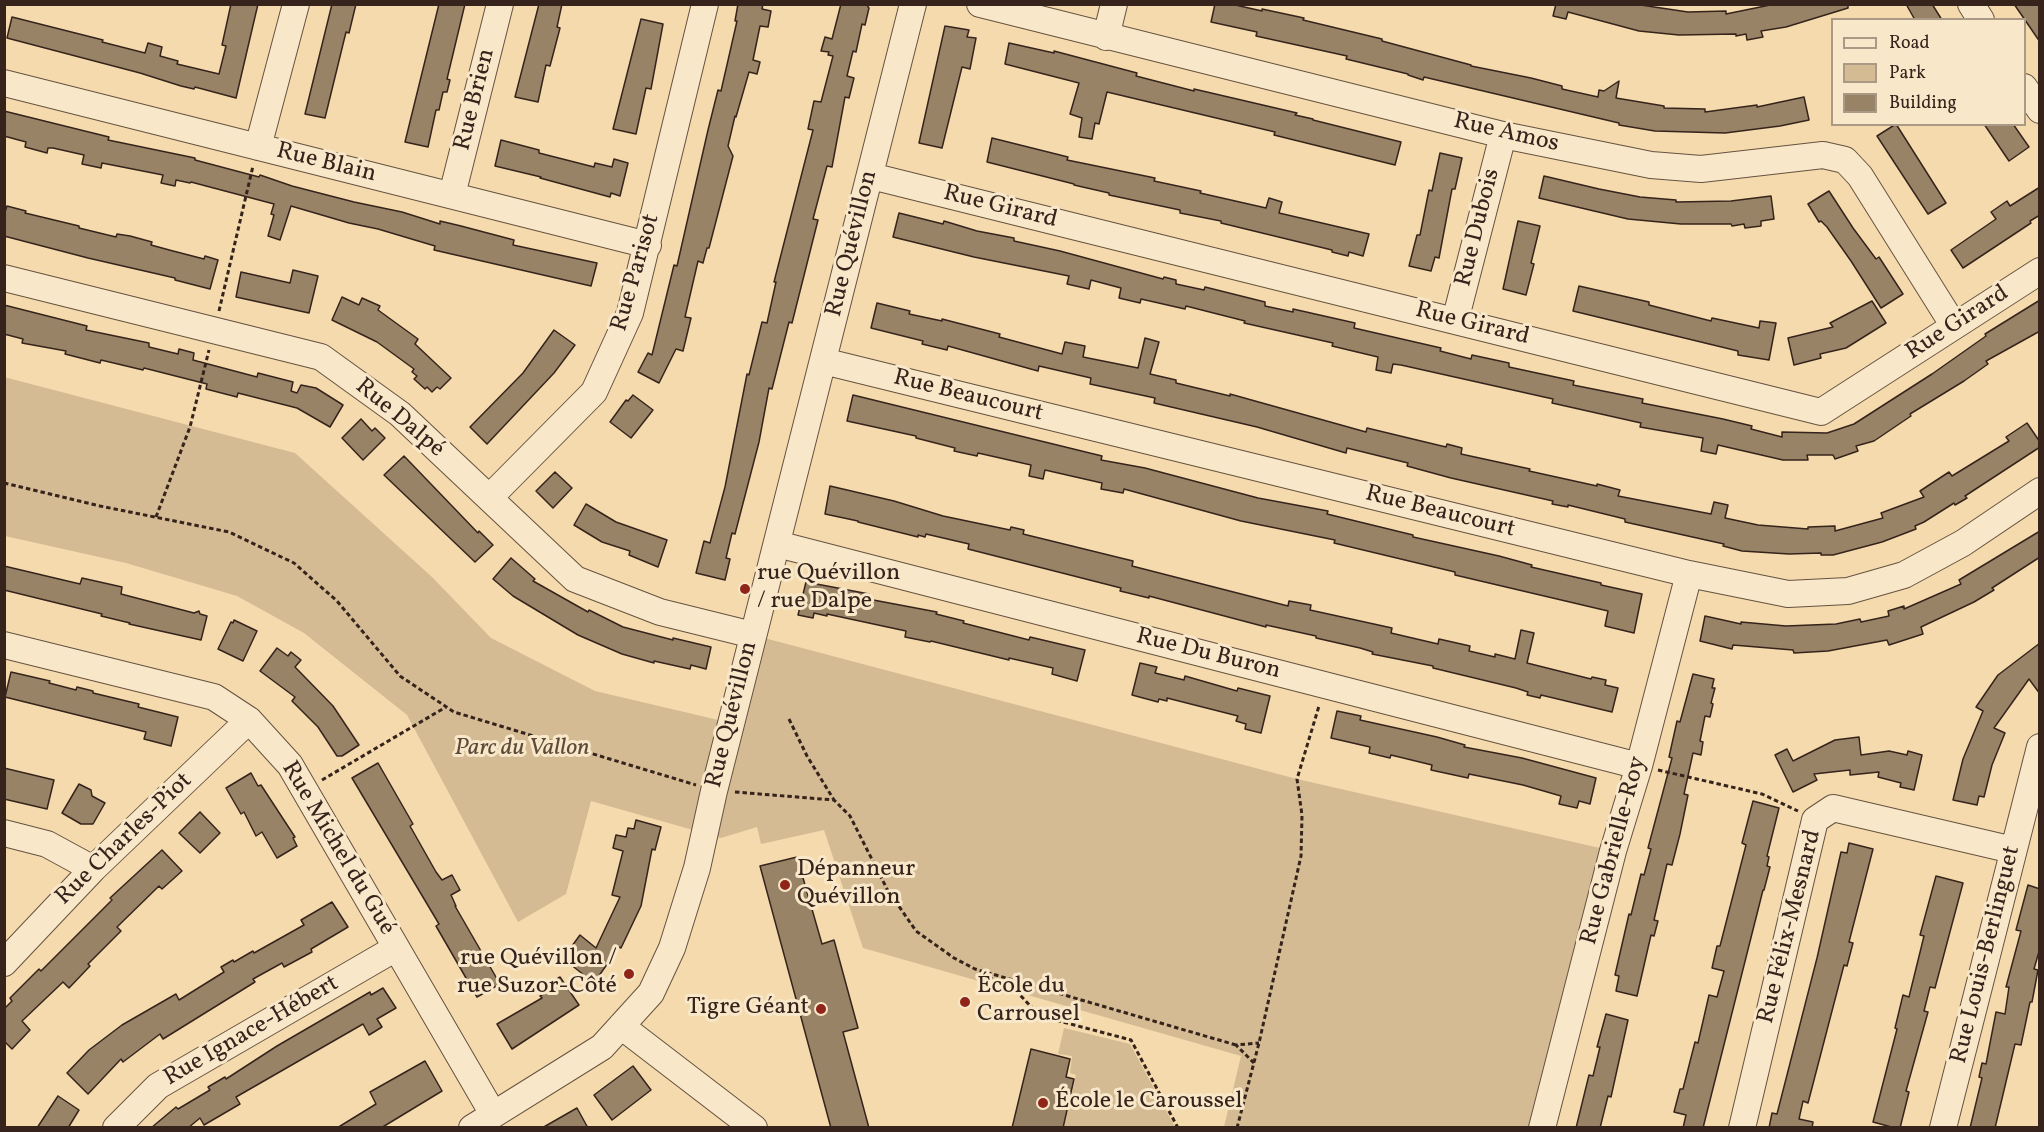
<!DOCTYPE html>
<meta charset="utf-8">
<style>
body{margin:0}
#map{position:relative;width:2044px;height:1132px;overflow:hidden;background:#f4daac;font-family:Vollkorn,serif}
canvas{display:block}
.frame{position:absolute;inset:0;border:6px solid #36241c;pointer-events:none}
.legend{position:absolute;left:1831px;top:18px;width:195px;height:108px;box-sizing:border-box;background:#f8e7c9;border:2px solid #aa9984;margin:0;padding:8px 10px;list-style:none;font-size:18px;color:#36241c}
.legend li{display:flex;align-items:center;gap:12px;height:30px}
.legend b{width:30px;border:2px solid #aa9984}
</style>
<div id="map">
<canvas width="2044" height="1132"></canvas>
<div class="frame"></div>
<ul class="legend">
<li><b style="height:8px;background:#f8e7c9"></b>Road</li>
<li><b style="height:16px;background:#d4bb94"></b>Park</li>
<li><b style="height:16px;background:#998367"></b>Building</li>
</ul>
</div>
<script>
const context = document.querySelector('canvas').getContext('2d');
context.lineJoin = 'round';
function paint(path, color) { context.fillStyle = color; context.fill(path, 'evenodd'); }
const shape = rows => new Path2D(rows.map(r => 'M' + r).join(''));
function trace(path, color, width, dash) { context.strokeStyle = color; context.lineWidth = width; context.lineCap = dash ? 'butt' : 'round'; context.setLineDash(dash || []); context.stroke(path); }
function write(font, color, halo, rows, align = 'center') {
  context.font = font + ' Vollkorn,serif'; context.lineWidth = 6; context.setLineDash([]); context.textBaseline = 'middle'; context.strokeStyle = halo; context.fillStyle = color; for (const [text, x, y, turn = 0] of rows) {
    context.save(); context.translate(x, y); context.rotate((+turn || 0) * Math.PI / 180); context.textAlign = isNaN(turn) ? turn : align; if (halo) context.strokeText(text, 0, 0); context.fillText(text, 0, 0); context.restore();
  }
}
paint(shape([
 [4,377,295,453,432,577,491,638,595,691,731,723,753,635,1297,779,1613,851,1542,1127,1224,1127,1241,1056,863,948,824,830,761,844,757,827,721,838,591,801,566,894,518,922,407,715,304,633,237,596,126,563,5,536],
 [1064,1028,1130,1044,1175,1127,1064,1127,1076,1075,1070,1073,1072,1056,1058,1054]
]), '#d4bb94');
const building = shape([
 [231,4,258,4,236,98,195,87,194,89,181,86,140,73,7,38,12,17,103,40,102,42,145,53,148,43,162,47,160,56,178,61,177,64,219,74,226,46,222,45,231,4],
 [332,4,356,4,349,33,346,32,325,118,305,114,332,4],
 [439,4,465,4,447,79,450,80,447,92,443,92,439,110,436,110,428,147,405,142,439,4],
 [539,4,562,4,557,27,560,28,550,66,546,65,538,102,515,97,539,4],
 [738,4,763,4,762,9,771,11,768,27,760,26,753,60,760,62,757,74,749,72,736,117,735,116,728,146,733,156,709,248,707,248,703,263,698,261,685,317,691,318,683,351,676,349,659,383,638,372,648,353,652,355,674,265,677,266,708,130,718,90,721,91,737,21,735,21,738,4],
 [841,4,868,4,868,7,869,8,865,25,862,24,856,52,853,51,847,76,854,78,849,98,845,97,832,167,827,166,813,219,818,220,792,323,789,322,772,389,769,388,759,442,735,534,732,533,726,558,730,559,725,580,696,573,704,541,710,543,725,487,747,374,749,375,762,322,767,323,776,282,774,282,813,130,808,129,814,101,821,102,833,56,828,55,829,52,821,51,825,37,832,39,841,4],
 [1215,4,1231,4,1262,11,1262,9,1304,18,1303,20,1382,39,1382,41,1471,65,1471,66,1531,78,1562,86,1562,89,1598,97,1599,90,1604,91,1619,81,1616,98,1664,106,1664,108,1705,109,1705,112,1757,105,1757,107,1804,97,1809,120,1780,126,1725,133,1655,131,1619,125,1619,123,1424,77,1423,80,1408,75,1408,74,1346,59,1347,56,1256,36,1257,32,1211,22,1215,4],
 [1556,4,1634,4,1688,12,1726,11,1726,14,1775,4,1848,4,1848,8,1786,27,1761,31,1763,37,1747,40,1746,34,1736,36,1736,34,1679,35,1639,31,1568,12,1566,19,1553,16,1556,4],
 [1906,4,1932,4,1942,20,1915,20,1906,4],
 [2014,4,2040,4,2040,42,2025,20,2014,4],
 [641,19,663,24,651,89,646,88,636,134,613,129,641,19],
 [945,26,969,30,967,37,976,38,970,69,962,67,942,148,919,143,945,26],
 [1009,43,1054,53,1054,51,1137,73,1136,76,1194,91,1194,89,1297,113,1295,115,1313,119,1313,120,1401,142,1395,165,1274,135,1275,132,1107,92,1099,124,1095,123,1092,139,1079,137,1082,118,1070,114,1079,83,1005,64,1009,43],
 [4,111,109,137,108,140,195,158,195,160,259,177,260,175,292,186,354,202,402,212,440,224,440,221,461,226,514,240,513,245,597,263,591,286,434,250,435,246,378,229,349,223,291,206,280,240,268,236,274,215,271,214,274,204,191,182,190,183,176,180,175,186,161,183,163,175,102,163,101,168,82,164,84,155,53,148,48,148,47,153,25,147,26,142,4,136,4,111],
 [1896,124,1946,203,1928,214,1877,136,1896,124],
 [1984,124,2013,124,2029,147,2009,161,1984,124],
 [992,138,1068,157,1067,160,1155,178,1154,181,1201,191,1200,193,1266,208,1269,198,1282,202,1279,213,1369,234,1363,256,1349,252,1348,256,1332,252,1332,250,1221,223,1221,221,1180,213,1180,210,1109,195,1109,193,1074,185,1074,184,987,162,992,138],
 [501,140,539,150,539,153,594,167,595,163,612,167,614,159,628,163,620,196,611,193,610,197,540,178,541,177,495,166,501,140],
 [1440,153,1462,158,1455,189,1452,189,1439,258,1435,257,1431,271,1409,266,1417,235,1420,235,1429,190,1432,191,1440,153],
 [1544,176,1599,189,1640,197,1676,200,1676,202,1731,201,1771,196,1774,219,1761,221,1761,226,1745,228,1744,224,1732,226,1731,224,1681,224,1628,219,1539,198,1544,176],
 [2040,187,2040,215,2030,221,2031,223,1963,268,1951,250,1996,219,1991,212,2007,201,2010,206,2040,187],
 [1829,191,1853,228,1876,259,1879,257,1903,294,1881,308,1851,261,1827,227,1821,221,1819,222,1808,204,1829,191],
 [7,206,26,211,25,213,79,226,79,228,116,237,117,234,130,236,152,242,151,245,173,251,204,259,205,256,218,260,210,289,175,280,175,278,88,258,4,236,4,215,7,206],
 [899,213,943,224,944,221,977,231,1014,238,1014,241,1060,251,1163,279,1164,277,1176,280,1176,284,1204,290,1205,287,1265,302,1265,306,1293,312,1293,309,1355,323,1354,328,1441,348,1440,351,1471,359,1472,355,1509,363,1509,367,1574,381,1573,385,1643,399,1642,403,1723,419,1752,426,1751,429,1782,437,1782,432,1827,433,1854,424,1932,374,1986,336,1985,334,2040,300,2040,331,1986,361,1988,364,1964,381,1910,414,1911,416,1874,441,1856,446,1858,451,1835,459,1833,455,1807,455,1808,460,1783,460,1718,445,1716,454,1701,451,1703,438,1640,427,1641,423,1552,403,1553,399,1401,365,1393,364,1391,373,1376,370,1378,357,1332,346,1333,343,1244,323,1245,321,1186,306,1185,309,1141,299,1140,303,1119,298,1121,288,1091,280,1089,289,1067,284,1069,276,974,257,893,237,899,213],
 [1518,221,1540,226,1531,263,1534,264,1526,295,1503,289,1518,221],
 [293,270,318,276,309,313,236,297,241,272,290,283,293,270],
 [1579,286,1649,302,1649,305,1711,321,1712,318,1759,328,1760,321,1776,323,1769,360,1738,355,1738,351,1573,311,1579,286],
 [342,297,359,305,362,298,380,306,378,310,418,339,415,344,451,378,440,389,437,387,432,392,427,387,425,389,414,379,417,376,412,372,414,369,377,342,332,320,342,297],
 [1872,301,1886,323,1846,348,1820,354,1821,358,1794,365,1788,338,1833,327,1830,323,1872,301],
 [877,303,910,311,909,314,942,321,942,319,1000,334,999,337,1062,354,1065,342,1085,346,1083,357,1138,368,1145,338,1159,342,1150,374,1176,380,1176,383,1230,396,1230,394,1366,432,1367,428,1446,447,1447,444,1462,448,1461,454,1530,469,1529,471,1597,486,1597,484,1620,490,1618,496,1711,514,1714,502,1728,505,1725,518,1758,525,1808,529,1808,527,1835,526,1835,531,1883,518,1881,513,1924,497,1920,491,1949,472,1952,476,2009,441,2006,437,2027,423,2040,442,2040,447,1965,496,1967,498,1955,505,1954,503,1924,522,1915,526,1916,529,1882,542,1833,555,1821,555,1821,553,1789,554,1742,551,1723,546,1724,544,1625,522,1625,519,1568,505,1568,507,1552,504,1553,501,1451,478,1407,466,1408,463,1347,448,1346,453,1257,427,1154,403,1155,398,1090,384,1091,378,1039,366,1038,371,948,346,947,350,922,344,923,341,871,328,877,303],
 [4,305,87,326,86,330,149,343,149,347,178,354,179,349,194,353,193,360,257,377,258,373,293,382,291,391,297,393,301,385,316,388,343,405,330,427,297,408,238,393,237,397,206,389,207,384,144,368,143,370,101,360,100,363,65,354,66,351,22,343,23,339,4,334,4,305],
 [554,330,575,345,554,373,487,444,470,427,523,373,554,330],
 [633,395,653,410,631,438,610,422,626,400,628,401,633,395],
 [853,395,1102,456,1101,460,1145,468,1258,498,1328,511,1327,514,1413,535,1413,537,1499,556,1532,565,1531,567,1601,583,1601,585,1642,594,1634,633,1605,626,1608,611,1455,575,1455,572,1334,543,1335,540,1241,521,1124,489,1123,493,1101,489,1102,483,1045,470,1043,479,1029,476,1031,465,978,453,977,456,954,451,955,448,916,438,916,436,847,421,853,395],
 [361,419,372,431,375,428,385,438,363,460,342,438,361,419],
 [404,456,478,533,479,531,493,545,475,562,384,475,404,456],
 [555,472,572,488,553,508,536,491,555,472],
 [830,486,894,501,943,516,1010,530,1011,527,1024,530,1023,534,1133,561,1132,566,1288,606,1289,601,1311,605,1310,610,1392,628,1391,633,1438,644,1439,639,1470,646,1469,651,1495,657,1495,654,1515,659,1521,630,1534,633,1527,663,1591,679,1592,677,1606,680,1605,685,1618,688,1612,712,1541,695,1540,698,1527,695,1528,692,1516,688,1433,668,1433,666,1372,654,1373,652,1360,648,1316,638,1316,636,1266,625,1266,627,1149,596,1149,598,1120,591,1121,588,968,549,969,544,926,534,925,537,918,535,918,537,858,522,858,521,825,514,830,486],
 [586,504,616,522,667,540,658,567,629,555,630,551,602,542,574,525,586,504],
 [2040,531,2040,557,1992,588,1994,590,1974,602,1921,627,1923,634,1889,645,1887,640,1828,651,1794,653,1793,650,1733,645,1732,649,1700,641,1705,616,1741,624,1741,622,1786,626,1836,624,1860,619,1861,622,1889,616,1888,611,1904,606,1904,609,1961,584,1959,580,2040,531],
 [511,558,535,579,533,581,588,612,589,610,623,627,673,640,673,638,711,647,706,669,691,665,690,669,654,661,654,663,622,654,578,635,513,596,493,579,511,558],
 [4,566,80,584,82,578,122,587,121,594,194,613,199,611,200,614,207,616,201,640,129,624,130,623,101,616,102,614,4,590,4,566],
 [806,582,869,594,868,599,937,612,936,614,964,621,963,623,1029,640,1030,637,1085,650,1077,681,1052,674,1053,668,1009,658,1009,660,931,641,930,642,905,637,906,631,827,614,827,616,814,613,813,618,798,615,806,582],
 [234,620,257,631,243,661,218,649,231,622,233,623,234,620],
 [2040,643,2040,694,2029,679,1994,728,2005,733,1992,765,1984,797,1979,796,1977,805,1953,800,1963,759,1983,711,1976,707,1998,675,2040,643],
 [277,648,288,656,291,652,301,660,295,667,333,706,359,745,342,756,337,756,318,727,292,701,295,697,260,671,277,648],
 [1140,663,1157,667,1155,673,1184,680,1185,676,1237,691,1238,688,1270,696,1261,733,1245,729,1246,724,1236,721,1238,716,1167,698,1167,701,1159,699,1158,702,1132,695,1140,663],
 [11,672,50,681,49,683,76,690,77,687,93,691,93,693,139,704,138,707,178,717,171,746,144,739,146,732,5,697,11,672],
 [1693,674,1714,679,1712,688,1715,688,1711,703,1713,704,1710,717,1705,716,1700,741,1703,742,1701,755,1693,753,1684,794,1688,795,1680,834,1672,865,1667,864,1654,920,1658,921,1654,936,1651,935,1637,996,1616,991,1619,976,1615,975,1629,914,1631,915,1641,874,1644,875,1651,849,1648,848,1672,758,1669,757,1677,721,1680,722,1693,674],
 [1337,711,1361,716,1360,720,1437,737,1465,745,1464,747,1522,758,1596,778,1590,804,1579,801,1577,808,1559,804,1561,796,1523,785,1469,774,1468,778,1431,770,1432,765,1391,755,1390,758,1369,753,1370,747,1331,738,1337,711],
 [1859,737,1861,755,1889,751,1907,755,1908,751,1922,755,1914,790,1900,787,1901,783,1878,777,1879,772,1850,775,1850,770,1814,774,1817,780,1793,792,1775,755,1787,749,1793,761,1835,740,1859,737],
 [378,763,413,824,410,826,436,872,442,880,452,875,460,890,451,895,456,906,455,906,500,984,477,997,436,926,439,924,352,778,378,763],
 [4,768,54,780,47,809,4,799,4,768],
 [251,773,258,786,261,785,295,837,293,838,297,846,277,858,262,832,256,836,244,812,241,814,226,788,251,773],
 [79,784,91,790,92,796,105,803,93,824,81,824,62,813,79,784],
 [1753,801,1779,808,1767,856,1769,857,1767,866,1770,867,1764,890,1763,890,1703,1128,1683,1128,1686,1115,1674,1112,1680,1089,1683,1089,1695,1042,1698,1043,1709,995,1717,997,1724,971,1712,968,1717,946,1720,946,1746,845,1742,843,1753,801],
 [200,812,220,833,200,853,179,833,200,812],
 [636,820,661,827,655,850,652,849,641,906,621,948,619,947,594,983,570,964,577,956,569,950,580,935,596,948,620,897,612,895,623,851,613,848,616,835,626,837,628,828,634,829,636,820],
 [1849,843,1873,849,1849,942,1853,943,1847,966,1844,965,1808,1103,1803,1101,1799,1119,1813,1122,1812,1128,1769,1128,1772,1113,1777,1114,1817,958,1841,852,1847,853,1849,843],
 [162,850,182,871,162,889,159,886,117,927,121,931,88,964,90,966,69,988,63,982,22,1021,30,1030,12,1049,4,1041,4,1009,12,1001,10,998,39,969,41,971,112,900,110,898,162,850],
 [797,857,822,944,834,940,858,1028,843,1032,869,1128,831,1128,760,866,797,857],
 [1936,876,1963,883,1935,988,1930,987,1924,1011,1928,1012,1906,1091,1909,1092,1900,1128,1895,1128,1873,1122,1897,1029,1895,1028,1903,995,1909,997,1924,936,1920,935,1936,876],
 [2028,885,2040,889,2040,948,2034,969,2038,970,2032,1002,2030,1002,2021,1045,2015,1044,1995,1128,1970,1128,1982,1078,1979,1077,1982,1063,1986,1064,1996,1012,2005,1014,2009,987,2006,987,2021,931,2016,930,2028,885],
 [332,902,348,927,311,949,312,952,284,967,282,963,253,979,255,982,163,1039,160,1034,123,1062,121,1059,88,1094,67,1073,89,1050,122,1025,176,994,179,1000,224,972,221,967,233,960,234,962,253,951,254,953,304,925,301,920,332,902],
 [560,977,579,1005,512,1049,497,1024,542,998,540,996,552,989,549,984,560,977],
 [383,988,396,1008,377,1019,382,1027,369,1035,363,1024,236,1097,240,1104,204,1125,200,1118,188,1128,151,1128,176,1107,178,1109,210,1090,208,1087,225,1077,226,1079,277,1046,370,992,371,995,383,988],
 [1606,1014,1628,1020,1611,1097,1608,1096,1600,1128,1576,1128,1589,1075,1593,1076,1600,1047,1597,1047,1606,1014],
 [1031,1049,1070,1059,1066,1077,1074,1079,1063,1128,1012,1128,1031,1049],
 [425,1061,442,1091,381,1128,337,1128,376,1104,370,1092,425,1061],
 [633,1066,651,1090,612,1120,594,1095,633,1066],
 [58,1096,79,1110,68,1128,37,1128,58,1096],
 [577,1108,588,1128,542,1128,577,1108]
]);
paint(building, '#998367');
trace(building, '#36241c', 1.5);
const minor = shape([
 [980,4,1503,135,1651,165,1701,169,1823,155,1845,160,1860,176,1954,326],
 [1971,4,1981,20],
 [1106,37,1114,4],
 [4,83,648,245],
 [2024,87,2040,110],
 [258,147,296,4],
 [871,176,1821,412,2040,271],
 [452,195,500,4],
 [4,278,321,357,400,414,575,579,660,612,753,635],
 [1455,321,1503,135],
 [823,361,1689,574,1788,594,1848,591,1904,575,1963,543,2040,491],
 [489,498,594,392,630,313,705,4],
 [777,544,1639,766],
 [4,645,214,697,249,720,290,765,493,1114],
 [4,833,47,844,93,869],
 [4,963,93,869,249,720],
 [621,1026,754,1128],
 [116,1128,158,1086,396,948],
 [472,1128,602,1047,651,993,672,948,697,868,714,791,913,4],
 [1542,1128,1613,851,1639,766,1689,574],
 [1742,1128,1815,820,1833,808,2013,850],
 [1943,1128,2040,747]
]);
trace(minor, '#665240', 28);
trace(shape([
 [219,311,253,166],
 [4,483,100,506,229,532,294,563,337,601,400,676,454,712,696,785],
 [156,517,190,427,209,350],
 [789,719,807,756,834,800],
 [1658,770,1762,794,1798,811],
 [322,780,446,707],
 [735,792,834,800,850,816,887,889,916,931,954,958,975,969,1236,1045],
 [982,973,1019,994,1040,1016,1131,1040,1178,1128],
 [1254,1063,1236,1045,1259,1043],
 [1237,1128,1259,1043,1301,856,1302,815,1297,779,1319,706]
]), '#36241c', 3, [4.5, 3]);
trace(minor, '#f8e7c9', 26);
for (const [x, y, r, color] of [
 [745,589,6,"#8f2418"],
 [785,885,6,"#8f2418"],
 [629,974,6,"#8f2418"],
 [965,1002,6,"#8f2418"],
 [821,1009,6,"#8f2418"],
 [1043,1103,6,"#8f2418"]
]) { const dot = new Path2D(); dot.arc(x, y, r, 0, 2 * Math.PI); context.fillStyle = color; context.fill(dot); trace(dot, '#f8e7c9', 2); }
write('24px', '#36241c', '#f8e7c9', [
 ["Rue Brien",476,100,-76],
 ["Rue Amos",1506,134,13],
 ["Rue Blain",326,164,14],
 ["Rue Girard",1000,208,14],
 ["Rue Dubois",1479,228,-76],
 ["Rue Quévillon",853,244,-76],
 ["Rue Parisot",637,273,-74],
 ["Rue Girard",1958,324,-33],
 ["Rue Girard",1472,325,14],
 ["Rue Beaucourt",968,397,14],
 ["Rue Dalpé",399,419,40],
 ["Rue Beaucourt",1440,513,14],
 ["Rue Du Buron",1208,655,14],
 ["Rue Quévillon",733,715,-76],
 ["Rue Charles-Piot",125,840,-44],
 ["Rue Michel du Gué",337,849,59],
 ["Rue Gabrielle-Roy",1615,851,-75],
 ["Rue Félix-Mesnard",1791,927,-76],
 ["Rue Louis-Berlinguet",1987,955,-76],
 ["Rue Ignace-Hébert",252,1032,-30]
]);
write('24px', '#36241c', '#f8e7c9', [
 ["rue Quévillon",757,575],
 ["/ rue Dalpe",757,603],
 ["Dépanneur",797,871],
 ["Quévillon",797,899],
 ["rue Quévillon /",617,960,"right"],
 ["rue Suzor-Côté",617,988,"right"],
 ["École du",977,988],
 ["Carrousel",977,1016],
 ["Tigre Géant",809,1009,"right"],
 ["École le Caroussel",1055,1103]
], 'left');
write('italic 24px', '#5e4a3a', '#f8e7c9', [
 ["Parc du Vallon",522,750]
]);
</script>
